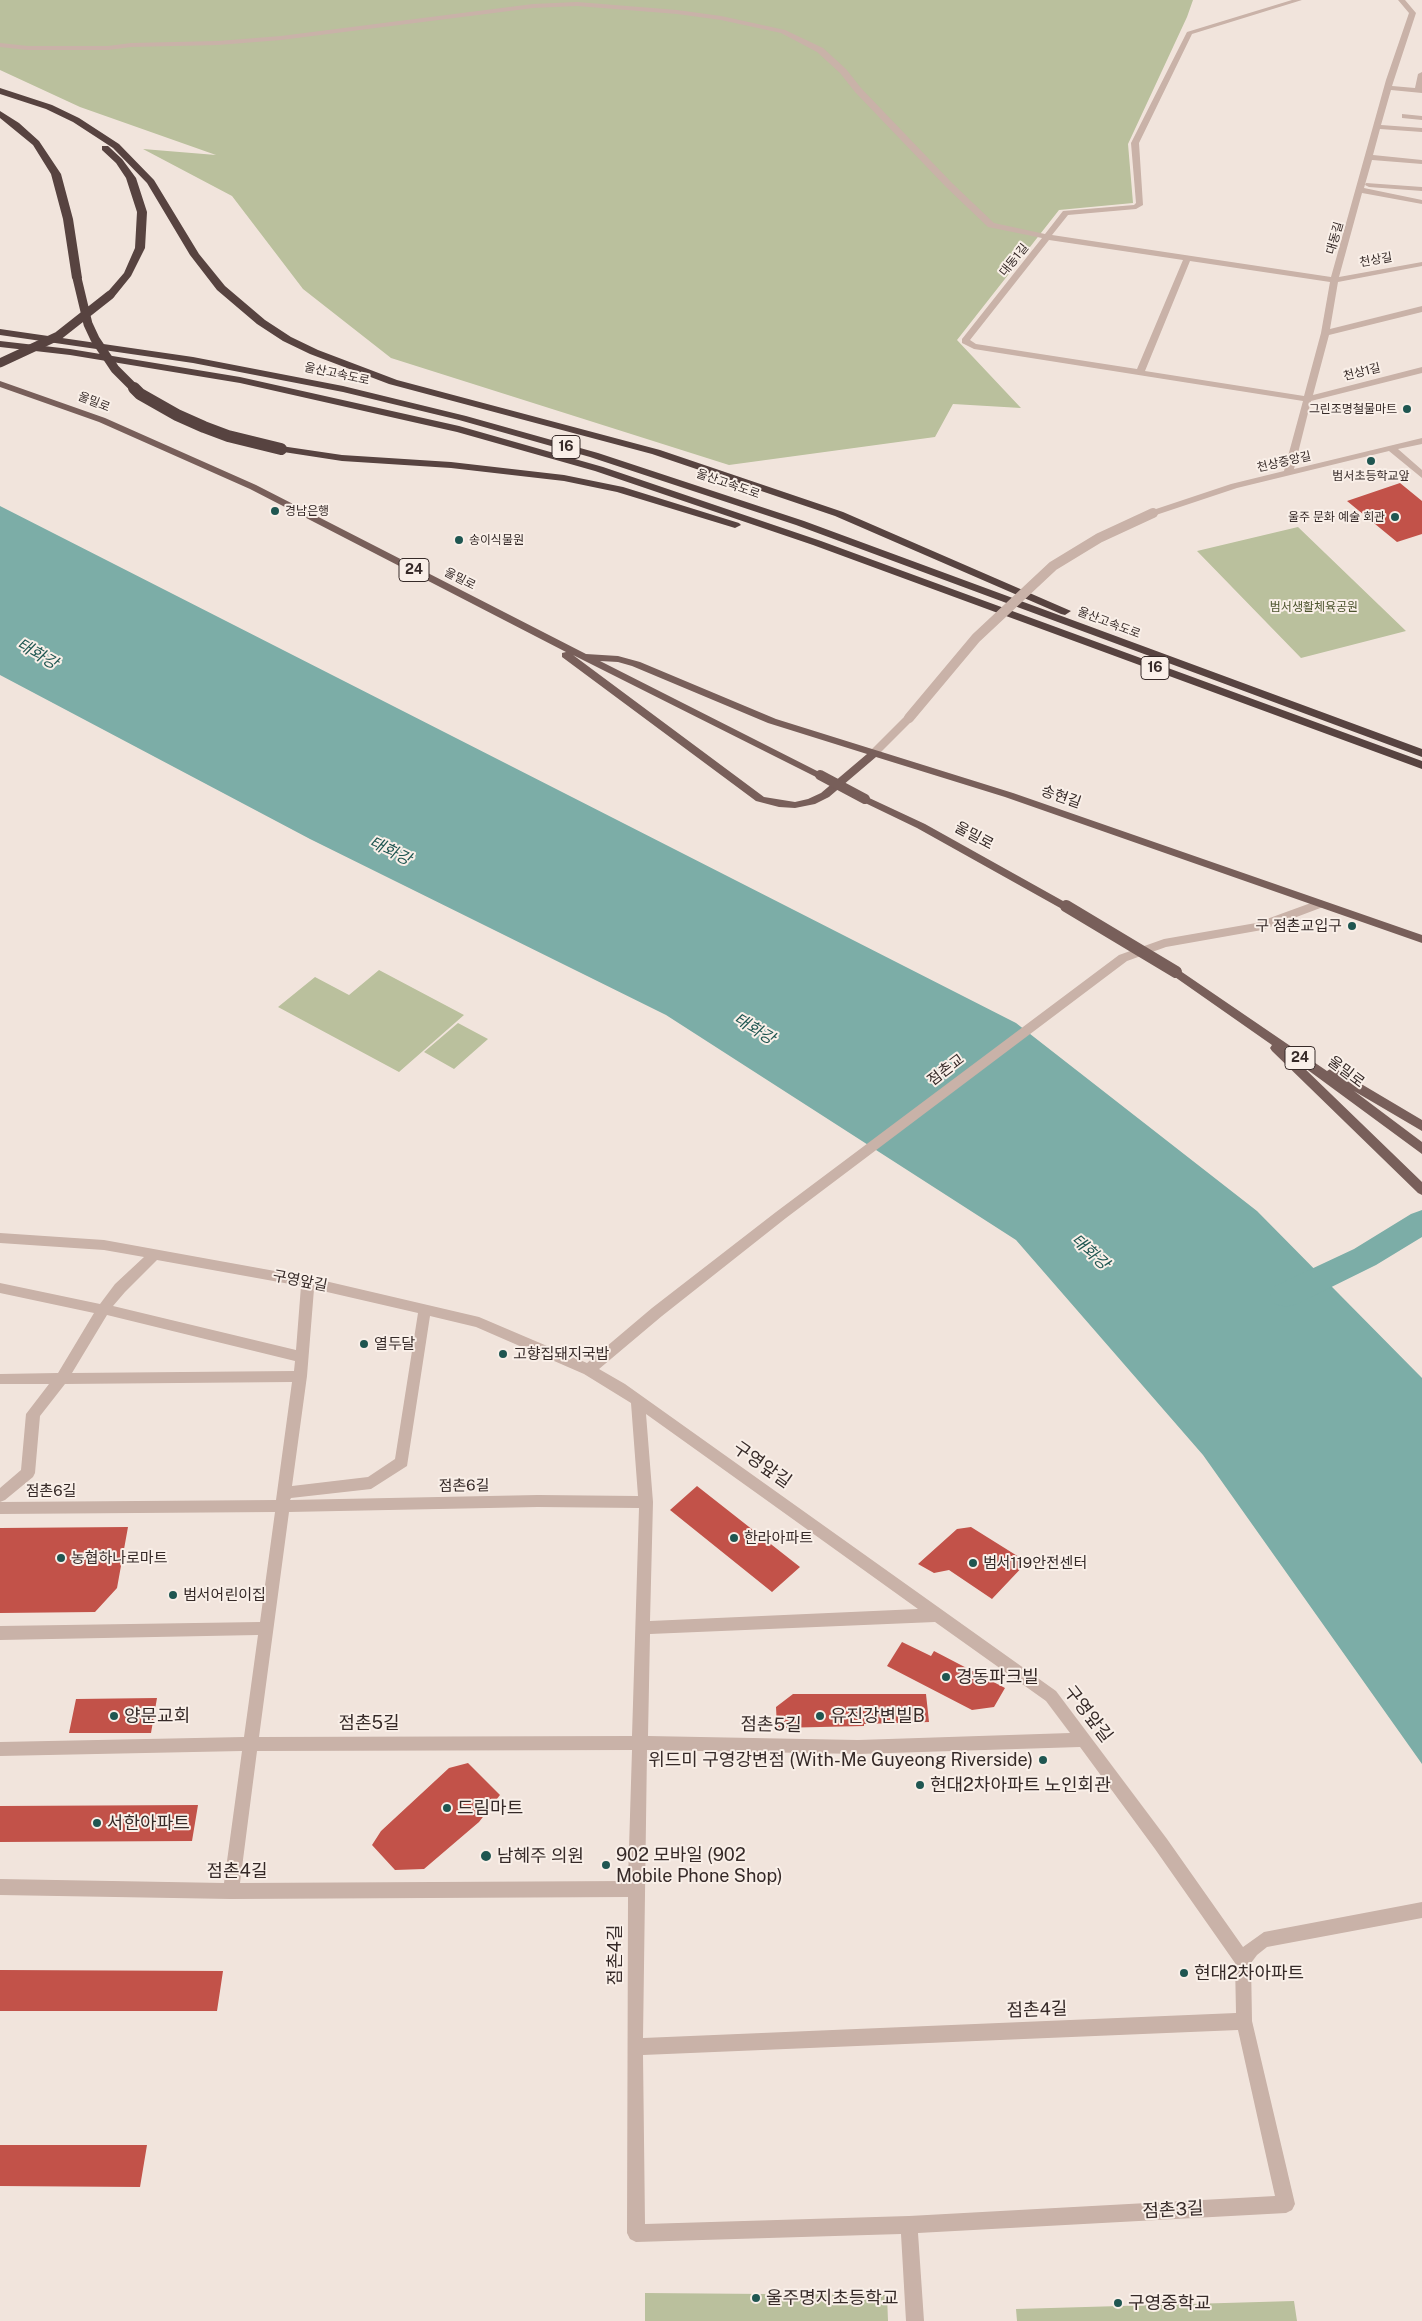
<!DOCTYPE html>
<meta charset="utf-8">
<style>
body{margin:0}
canvas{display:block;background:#f1e4dc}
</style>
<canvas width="1422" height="2321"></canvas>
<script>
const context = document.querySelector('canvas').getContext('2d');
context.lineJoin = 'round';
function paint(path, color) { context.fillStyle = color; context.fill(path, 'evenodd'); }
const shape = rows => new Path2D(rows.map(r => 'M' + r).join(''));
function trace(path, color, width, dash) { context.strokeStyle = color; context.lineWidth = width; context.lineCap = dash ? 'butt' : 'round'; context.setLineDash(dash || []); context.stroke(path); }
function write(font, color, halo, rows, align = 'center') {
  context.font = font + ' "Public Sans","Noto Sans KR",sans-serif'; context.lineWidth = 4; context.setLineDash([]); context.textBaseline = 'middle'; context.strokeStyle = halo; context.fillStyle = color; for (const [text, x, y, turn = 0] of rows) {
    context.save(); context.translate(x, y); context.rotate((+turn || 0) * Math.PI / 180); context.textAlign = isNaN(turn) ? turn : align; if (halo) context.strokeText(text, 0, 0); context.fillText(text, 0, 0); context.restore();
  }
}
paint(shape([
 [0,0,1193,0,1187,17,1128,144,1133,203,1059,210,957,340,1021,408,953,404,935,437,729,465,391,358,303,289,232,196,143,149,216,155,80,107,0,70],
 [1298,527,1406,631,1301,658,1197,551],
 [379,970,464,1015,399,1072,278,1007,315,977,349,995],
 [458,1023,488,1039,454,1069,424,1052],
 [645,2293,887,2295,888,2321,645,2321],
 [1294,2301,1297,2321,1017,2321,1016,2309]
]), '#bac09d');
paint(shape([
 [0,506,1016,1023,1257,1211,1422,1378,1422,1764,1203,1455,1016,1240,666,1015,310,839,0,675]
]), '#7cada7');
paint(shape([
 [1422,1210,1422,1237,1376,1265,1297,1304,1286,1307,1275,1304,1270,1295,1275,1286,1354,1249,1411,1214,1422,1210]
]), '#7cada7');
paint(shape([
 [1400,483,1422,501,1422,534,1397,542,1347,501],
 [697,1486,800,1567,772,1592,670,1510],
 [128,1527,117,1588,95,1612,0,1613,0,1528],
 [971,1527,1027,1562,992,1599,949,1570,934,1573,918,1564,957,1529],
 [902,1642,931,1656,934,1651,1005,1688,994,1707,972,1710,887,1666],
 [793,1694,926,1694,929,1722,864,1724,864,1726,777,1728,776,1707],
 [157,1698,151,1733,69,1733,76,1699],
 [468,1763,500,1795,479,1822,424,1869,395,1870,372,1845,381,1831,449,1768],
 [198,1805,192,1841,0,1842,0,1806],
 [0,1970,223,1971,217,2011,0,2011],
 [0,2145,147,2145,140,2187,0,2186]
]), '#c25249');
paint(shape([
 [1292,0,1302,0,1192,34,1139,143,1143,205,1136,209,1068,215,1052,235,1331,277,1386,80,1409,13,1398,0,1405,0,1416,13,1392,86,1415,88,1418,74,1422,72,1422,93,1391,90,1381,125,1422,128,1422,132,1380,129,1373,155,1422,160,1422,164,1372,160,1364,188,1422,200,1422,204,1362,193,1339,277,1422,262,1422,266,1338,282,1330,329,1422,306,1422,312,1329,335,1313,395,1422,367,1422,373,1311,401,1294,469,1422,438,1422,444,1398,449,1422,470,1422,478,1389,451,1237,488,1153,516,1150,515,1150,511,1231,484,1284,471,1303,401,974,349,962,343,962,339,1042,238,988,227,946,187,855,92,840,73,817,52,781,33,721,20,677,14,577,6,533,8,281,40,218,45,131,47,108,50,28,50,0,47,0,43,28,46,108,46,131,43,218,41,281,36,533,4,577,2,677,10,721,16,785,30,823,48,846,69,861,88,952,183,994,223,1045,234,1063,211,1134,205,1136,203,1131,143,1187,32,1292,0],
 [1049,240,1183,260,1137,369,976,344,970,340,1049,240],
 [1190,261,1330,282,1321,333,1304,396,1145,371,1190,261],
 [1402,114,1422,116,1422,120,1402,118,1402,114],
 [1366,183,1422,187,1422,191,1369,187,1365,185,1366,183],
 [909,715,913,716,913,720,877,756,869,756,869,752,905,716,909,715],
 [1319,900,1323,901,1325,904,1323,907,1262,930,1166,947,1127,961,786,1218,662,1316,599,1369,625,1384,1056,1691,1167,1839,1243,1947,1264,1932,1422,1902,1422,1918,1267,1947,1257,1955,1251,1963,1252,2021,1295,2204,1292,2210,1286,2213,918,2233,924,2321,906,2321,901,2234,636,2242,630,2239,627,2233,628,1897,231,1899,0,1895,0,1879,224,1883,242,1751,0,1756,0,1742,244,1737,258,1635,0,1640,0,1626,260,1622,275,1512,0,1514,0,1502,276,1500,292,1382,65,1384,40,1416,35,1473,33,1477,5,1500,0,1502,0,1488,21,1470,26,1414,49,1384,0,1384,0,1374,58,1373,94,1313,0,1293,0,1283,100,1304,115,1284,144,1257,104,1250,0,1243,0,1233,104,1240,308,1277,479,1317,587,1363,652,1308,776,1212,1119,955,1164,939,1256,923,1319,900],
 [157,1260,301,1286,296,1350,113,1306,125,1292,157,1260],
 [314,1289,418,1313,395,1459,368,1477,292,1486,307,1376,314,1289],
 [107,1315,295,1361,294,1371,72,1373,107,1315],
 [430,1316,476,1327,584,1374,631,1403,638,1496,538,1495,290,1500,291,1498,371,1489,407,1466,430,1316],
 [646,1414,769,1502,918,1609,650,1621,653,1502,646,1414],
 [538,1507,639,1508,632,1736,259,1737,289,1512,538,1507],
 [935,1622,1046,1701,1070,1733,858,1740,648,1736,650,1634,935,1622],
 [1080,1747,1155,1849,1235,1963,1236,2013,643,2038,647,1750,858,1754,1080,1747],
 [632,1750,628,1881,240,1883,257,1751,632,1750],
 [1238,2030,1275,2196,909,2216,645,2224,643,2055,1238,2030]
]), '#c9b2a8');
paint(shape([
 [0,381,105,418,256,485,586,654,618,656,640,662,776,719,1013,793,1422,935,1422,943,1005,797,876,757,829,797,815,804,795,808,779,807,756,801,562,657,562,653,566,652,250,489,99,422,0,387,0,381],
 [573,655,816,777,820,778,825,775,600,661,618,662,632,666,768,723,867,754,821,793,808,799,795,802,764,797,573,655],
 [865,796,925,824,1072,906,1070,909,1062,909,917,828,861,801,860,799,865,796],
 [1176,968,1327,1071,1332,1068,1336,1069,1422,1120,1422,1131,1354,1091,1422,1142,1422,1154,1301,1065,1422,1182,1422,1195,1418,1193,1272,1051,1270,1048,1272,1045,1172,975,1170,972,1172,969,1176,968]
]), '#785f5a');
paint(shape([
 [0,88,52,105,79,118,119,144,154,180,199,254,225,286,265,320,291,337,318,350,397,380,660,450,843,512,1071,611,1065,615,1061,614,835,516,652,454,389,384,310,354,283,341,257,324,217,290,190,255,147,183,113,148,73,122,46,109,0,94,0,88],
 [0,111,19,123,39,141,61,174,73,219,82,278,80,280,74,280,72,278,63,219,51,174,33,145,0,118,0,111],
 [102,146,108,146,122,159,136,178,147,212,145,248,131,276,114,297,110,298,105,295,124,273,135,248,137,212,126,178,116,163,102,150,102,146],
 [0,329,193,357,343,386,466,416,598,453,804,521,1422,749,1422,757,796,525,590,457,459,420,343,392,193,363,0,335,0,329],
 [0,341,70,349,240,377,459,426,603,467,821,541,1422,761,1422,769,813,545,595,471,457,432,240,383,70,355,0,347,0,341],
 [281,446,342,455,451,462,564,475,623,487,739,523,741,525,735,528,617,492,564,481,451,468,342,461,277,451,276,449,281,446]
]), '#574340');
trace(shape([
 [909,718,976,638,1053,566,1099,538,1153,513]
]), '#c9b2a8', 10);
trace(shape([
 [820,775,865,799]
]), '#785f5a', 10);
trace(shape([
 [1066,906,1176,972]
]), '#785f5a', 12);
trace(shape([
 [77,278,88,324,95,339,115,369,135,389],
 [0,363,58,336,110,295]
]), '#574340', 9);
trace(shape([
 [134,388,140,394,177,415,204,427,228,436,281,449]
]), '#574340', 12);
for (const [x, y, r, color] of [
 [1407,409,5,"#1f5651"],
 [1371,461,5,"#1f5651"],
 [275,511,5,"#1f5651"],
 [1395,517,5,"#1f5651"],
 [459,540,5,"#1f5651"],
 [1352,926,5,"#1f5651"],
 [364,1344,5,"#1f5651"],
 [503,1354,5,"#1f5651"],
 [734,1538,5,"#1f5651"],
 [61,1558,5,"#1f5651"],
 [973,1563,5,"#1f5651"],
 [173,1595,5,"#1f5651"],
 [946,1677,5,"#1f5651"],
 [114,1716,5,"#1f5651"],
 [820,1716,5,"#1f5651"],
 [1043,1760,5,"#1f5651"],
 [920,1785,5,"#1f5651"],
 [447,1808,5,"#1f5651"],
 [97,1823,5,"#1f5651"],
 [486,1856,6,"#1f5651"],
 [606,1865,5,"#1f5651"],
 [1184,1973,5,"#1f5651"],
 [756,2298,5,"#1f5651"],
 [1118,2303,5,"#1f5651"]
]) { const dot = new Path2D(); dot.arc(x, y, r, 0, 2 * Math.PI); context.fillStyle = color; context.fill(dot); trace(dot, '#f9efe8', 2); }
write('12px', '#362a28', '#f9efe8', [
 ["대동길",1335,238,-74],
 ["대동1길",1014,260,-51],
 ["천상길",1376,260,-10],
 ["천상1길",1362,372,-14],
 ["울산고속도로",337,374,12],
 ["울밀로",94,402,22],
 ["천상중앙길",1284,462,-13],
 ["울산고속도로",728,484,19],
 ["울밀로",460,579,27],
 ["울산고속도로",1109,623,21]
]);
write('12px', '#362a28', '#f9efe8', [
 ["그린조명철물마트",1397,409],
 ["범서초등학교앞",1371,476,"center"],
 ["경남은행",285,511,"left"],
 ["울주 문화 예술 회관",1385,517],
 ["송이식물원",469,540,"left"]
], 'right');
write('12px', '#4c542d', '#f9efe8', [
 ["범서생활체육공원",1314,607]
]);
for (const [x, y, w] of [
 [566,447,28],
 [414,570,30],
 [1155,668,28],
 [1300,1058,30]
]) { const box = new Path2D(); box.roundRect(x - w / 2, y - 11.5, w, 23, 4); context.fillStyle = '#f9efe8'; context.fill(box); trace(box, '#362a28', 1); }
write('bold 14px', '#362a28', null, [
 ["16",566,447],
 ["24",414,570],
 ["16",1155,668],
 ["24",1300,1058]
]);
write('15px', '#362a28', '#f9efe8', [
 ["송현길",1061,797,19],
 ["울밀로",974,836,28],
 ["점촌교",946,1070,-37],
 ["울밀로",1346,1072,37],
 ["구영앞길",300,1281,11],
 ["점촌6길",464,1486,-1],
 ["점촌6길",51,1491]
]);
write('15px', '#362a28', '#f9efe8', [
 ["구 점촌교입구",1342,926,"right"],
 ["열두달",374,1344],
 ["고향집돼지국밥",513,1354],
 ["한라아파트",744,1538],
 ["농협하나로마트",71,1558],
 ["범서119안전센터",983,1563],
 ["범서어린이집",183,1595]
], 'left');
write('italic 16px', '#1f5651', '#f9efe8', [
 ["태화강",37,654,30],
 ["태화강",390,851,26],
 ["태화강",754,1029,31],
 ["태화강",1090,1252,42]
]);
write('18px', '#362a28', '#f9efe8', [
 ["구영앞길",762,1465,35],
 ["구영앞길",1088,1714,52],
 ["점촌5길",369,1723],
 ["점촌5길",771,1725,1],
 ["점촌4길",237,1871],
 ["점촌4길",615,1955,-90],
 ["점촌4길",1037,2010,-2],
 ["점촌3길",1173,2210,-3]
]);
write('18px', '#362a28', '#f9efe8', [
 ["경동파크빌",956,1677],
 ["양문교회",124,1716],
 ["유진강변빌B",830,1716],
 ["위드미 구영강변점 (With-Me Guyeong Riverside)",1033,1760,"right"],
 ["현대2차아파트 노인회관",930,1785],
 ["드림마트",457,1808],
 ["서한아파트",107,1823],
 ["902 모바일 (902",616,1855],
 ["Mobile Phone Shop)",616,1876],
 ["남혜주 의원",497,1856],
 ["현대2차아파트",1194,1973],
 ["울주명지초등학교",766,2298],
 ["구영중학교",1128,2303]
], 'left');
</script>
